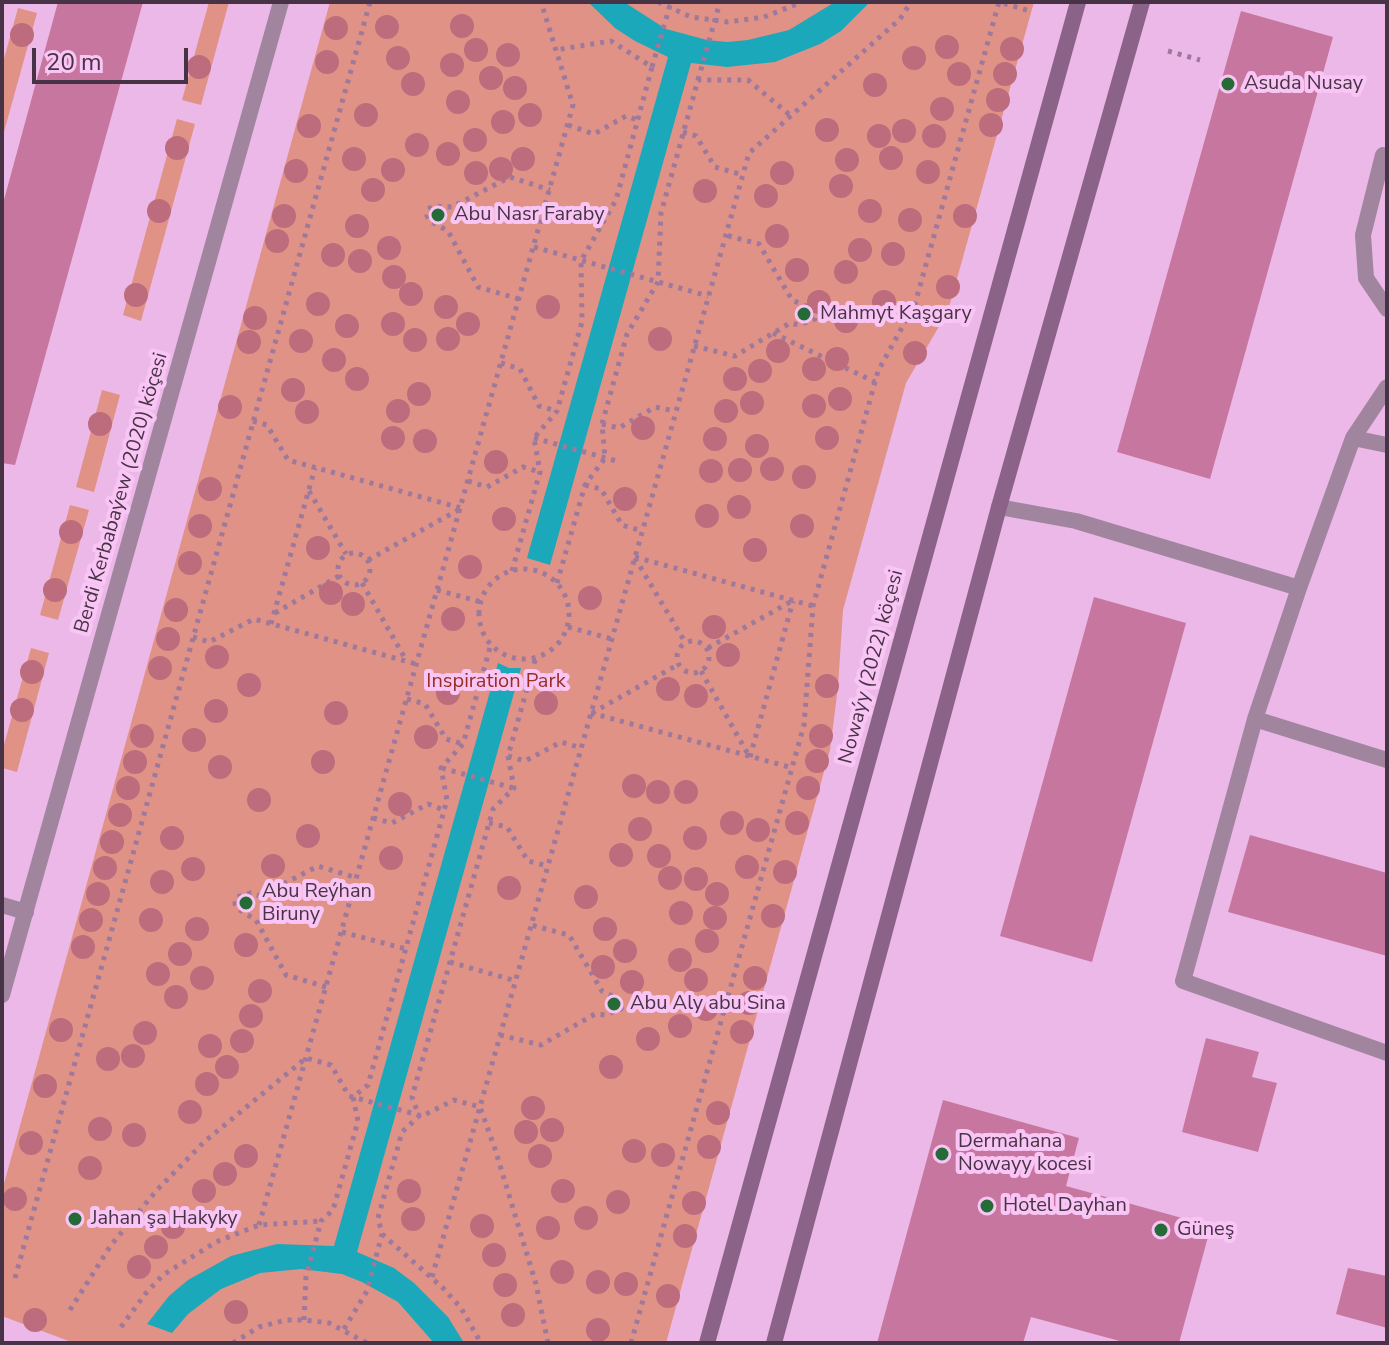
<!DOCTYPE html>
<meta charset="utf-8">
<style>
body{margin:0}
#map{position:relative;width:1389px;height:1345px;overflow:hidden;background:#ecb8e8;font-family:"Nunito Sans",sans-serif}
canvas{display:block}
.frame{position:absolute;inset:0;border:4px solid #483346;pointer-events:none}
.scale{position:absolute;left:32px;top:48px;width:156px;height:36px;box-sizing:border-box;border:4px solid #483346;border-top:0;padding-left:10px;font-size:24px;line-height:28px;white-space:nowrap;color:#483346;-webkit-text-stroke:6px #f9c5f5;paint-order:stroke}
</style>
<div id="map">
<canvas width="1389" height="1345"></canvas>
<div class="frame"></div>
<div class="scale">20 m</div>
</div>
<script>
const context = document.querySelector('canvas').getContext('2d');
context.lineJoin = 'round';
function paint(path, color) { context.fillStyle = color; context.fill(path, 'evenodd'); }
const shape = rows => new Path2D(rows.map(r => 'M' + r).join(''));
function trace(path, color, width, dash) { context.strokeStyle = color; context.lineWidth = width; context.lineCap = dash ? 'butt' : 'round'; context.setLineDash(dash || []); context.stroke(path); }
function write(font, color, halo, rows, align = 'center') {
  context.font = font + ' "Nunito Sans",sans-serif'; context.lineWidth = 8; context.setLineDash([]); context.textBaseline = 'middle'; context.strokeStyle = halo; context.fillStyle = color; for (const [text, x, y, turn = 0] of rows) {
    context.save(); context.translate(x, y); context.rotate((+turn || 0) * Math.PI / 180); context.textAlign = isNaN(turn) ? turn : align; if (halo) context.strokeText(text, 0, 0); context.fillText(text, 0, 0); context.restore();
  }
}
paint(shape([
 [209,2,229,2,201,105,182,100],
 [330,2,1034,2,948,311,906,383,843,610,838,687,830,750,666,1343,74,1343,2,1316,2,1191],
 [18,8,37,13,2,139,2,66],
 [177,119,195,124,141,321,123,315],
 [102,390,120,395,94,492,76,487],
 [70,505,89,510,58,620,40,615],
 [31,648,49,653,17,772,2,768,2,752]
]), '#e09286');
paint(shape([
 [588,2,624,2,666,29,707,40,727,42,748,40,789,30,835,2,870,2,841,31,820,44,775,62,727,67,691,63,550,565,527,558,668,57,635,41,615,28],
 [498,663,509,668,521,668,357,1252,394,1268,414,1283,448,1317,464,1343,434,1343,398,1302,362,1282,342,1274,301,1269,260,1273,221,1289,188,1314,172,1333,147,1324,169,1296,188,1280,231,1256,277,1244,334,1246]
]), '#1aa8ba');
paint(shape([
 [58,2,143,2,15,465,2,463,2,207],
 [1241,11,1333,37,1210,479,1117,452],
 [1094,597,1186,623,1092,962,1000,936],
 [1250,835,1387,873,1387,956,1228,912],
 [1206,1038,1259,1052,1252,1077,1277,1083,1258,1152,1182,1132],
 [943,1100,1079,1138,1066,1186,1211,1226,1179,1343,1127,1343,1031,1317,1023,1343,877,1343],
 [1348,1268,1387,1276,1387,1328,1336,1314]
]), '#c7779f');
trace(shape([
 [658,2,691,17,728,22,764,17,802,2],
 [1168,51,1200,60],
 [652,67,671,2],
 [698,80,720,2],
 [568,125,594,134,626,116,638,120],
 [683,132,696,136,715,167,743,175],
 [534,247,708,296],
 [519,299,478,287,448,231,430,221,427,216,428,209,434,206,452,207,510,177,550,190],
 [773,333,875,382],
 [694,346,735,356,790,323,799,325,815,319,816,312,813,309,792,300,759,244,725,235],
 [501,363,520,369,539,406,557,411],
 [253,421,267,425,288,460,461,508],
 [602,424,619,428,655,407,675,411],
 [534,438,620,462],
 [468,481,487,487,523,467,540,472],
 [585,485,601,489,622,525,642,531],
 [309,491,346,554],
 '338 569a16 16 0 1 1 32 0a16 16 0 1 1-32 0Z',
 [635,557,813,606],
 [635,558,685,642],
 [368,560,460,509],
 '479 614a45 45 0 1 1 90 0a45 45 0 1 1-90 0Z',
 [512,571,540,472,534,438,557,411,582,322,581,261,616,200,652,67,611,41,555,50],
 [362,583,406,660],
 [557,583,585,485,605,458,602,424,627,334,658,282,661,213,698,80,748,80,791,116],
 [437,590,481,602],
 [275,613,339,576],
 [271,624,315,468],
 [568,627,612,639],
 [193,637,209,642,254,619,416,664],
 '677 657a16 16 0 1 1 32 0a16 16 0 1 1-32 0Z',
 [708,648,792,601],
 [701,671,749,756],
 [407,699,425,704,446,739,463,744],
 [591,713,793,768],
 [592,713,679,664],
 [508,756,525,761,561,742,581,748],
 [750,757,793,601],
 [442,768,513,788],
 [373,818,392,823,428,804,444,810],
 [489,823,507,827,528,861,548,866],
 [342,932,406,949],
 [450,962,516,981],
 [326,987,286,975,256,920,238,909,235,904,236,897,251,893,260,896,318,866,357,878],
 [500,1035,541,1045,595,1014,605,1015,621,1009,622,1003,619,999,602,991,569,935,531,925],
 [259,1225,573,105,541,2],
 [382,1234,443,1288,461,1308,481,1343],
 [432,1277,749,153,900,19,911,2],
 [15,1278,370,2],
 [70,1310,111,1245,157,1190,204,1142,306,1058,331,1065,349,1096,422,1116,454,1100,480,1107,495,1149,536,1284,548,1343],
 [304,1320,306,1277,321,1221,333,1210,358,1121,353,1097,368,1085,447,800,441,768,463,744,491,644],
 [121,1327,146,1293,163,1275,216,1242,259,1225,321,1221],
 [344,1329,367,1291,382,1234,378,1218,402,1132,419,1116,412,1097,493,809,514,788,508,756,536,657],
 [233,1343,259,1327,286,1320,304,1320,329,1323,367,1343],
 [631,1343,804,725,813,606,878,371,915,304,999,2,1030,11]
]), '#9f799b', 5, [4, 6]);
trace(shape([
 [1383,155,1363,235,1366,278,1387,309],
 [1387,387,1353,438,1299,588,1255,719,1183,981,1387,1053],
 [1353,438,1387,445],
 [999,507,1076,521,1299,588],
 [1255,719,1387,760],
 [2,905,26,912]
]), '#a1859f', 16);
trace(shape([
 [2,995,281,2]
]), '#a1859f', 16);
trace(shape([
 [707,1343,1078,2],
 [774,1343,999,507,1142,2]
]), '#8b6288', 16);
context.fillStyle = '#bd6c7d';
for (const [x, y] of [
 [462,26],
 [387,27],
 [336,28],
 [22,35],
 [947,47],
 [1012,49],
 [476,50],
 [508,55],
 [398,58],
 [914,58],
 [327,62],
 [452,65],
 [199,67],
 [959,74],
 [1005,74],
 [491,78],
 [413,84],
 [875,85],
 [515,88],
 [998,100],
 [458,102],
 [942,109],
 [366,115],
 [530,115],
 [503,122],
 [991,125],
 [309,126],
 [827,130],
 [904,131],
 [879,136],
 [934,136],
 [475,140],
 [417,145],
 [177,148],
 [448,154],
 [891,158],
 [354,159],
 [523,159],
 [847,160],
 [501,169],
 [393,170],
 [296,171],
 [928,172],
 [476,173],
 [782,173],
 [841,186],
 [373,190],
 [705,191],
 [766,196],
 [159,211],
 [870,211],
 [284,216],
 [965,216],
 [910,220],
 [357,226],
 [777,236],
 [277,241],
 [389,248],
 [860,250],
 [893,254],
 [333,255],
 [360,261],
 [797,270],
 [846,272],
 [394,277],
 [948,287],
 [411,294],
 [136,295],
 [819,302],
 [884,302],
 [318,304],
 [446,307],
 [548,307],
 [255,318],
 [846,321],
 [393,324],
 [468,324],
 [347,326],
 [448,339],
 [660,339],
 [415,340],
 [301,341],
 [249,342],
 [778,351],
 [915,353],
 [837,359],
 [334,360],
 [814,369],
 [760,371],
 [357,379],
 [735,379],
 [293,390],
 [419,394],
 [840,399],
 [752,403],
 [814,406],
 [230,407],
 [398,411],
 [726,411],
 [307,412],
 [100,424],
 [643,428],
 [393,438],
 [827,438],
 [715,439],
 [425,441],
 [757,446],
 [496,462],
 [772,469],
 [740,470],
 [711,471],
 [804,477],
 [210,489],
 [625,499],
 [739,507],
 [707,516],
 [504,519],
 [200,526],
 [802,526],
 [71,532],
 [318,548],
 [755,550],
 [190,563],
 [470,567],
 [55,590],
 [331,593],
 [590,598],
 [353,604],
 [176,610],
 [453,619],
 [714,627],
 [168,639],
 [728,655],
 [217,657],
 [160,668],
 [32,672],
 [249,685],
 [827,686],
 [668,689],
 [448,693],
 [696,696],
 [546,703],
 [22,710],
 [216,711],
 [336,713],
 [142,736],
 [821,736],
 [426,737],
 [194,740],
 [817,761],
 [135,762],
 [323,762],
 [220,767],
 [634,786],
 [128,788],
 [808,788],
 [658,792],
 [686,792],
 [259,800],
 [400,804],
 [120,815],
 [732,823],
 [797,823],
 [640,829],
 [758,830],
 [308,836],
 [172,838],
 [695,838],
 [112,842],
 [621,855],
 [659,856],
 [391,858],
 [273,866],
 [747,867],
 [105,868],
 [193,869],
 [785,872],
 [670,878],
 [696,879],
 [162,882],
 [509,888],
 [98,894],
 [717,894],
 [586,897],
 [681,913],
 [773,916],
 [715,918],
 [91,920],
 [151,920],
 [197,929],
 [605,929],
 [707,941],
 [246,945],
 [83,947],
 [625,951],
 [180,954],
 [680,960],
 [603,967],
 [158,974],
 [202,978],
 [755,978],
 [696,980],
 [632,982],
 [260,991],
 [176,997],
 [749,1003],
 [706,1009],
 [251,1016],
 [680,1026],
 [61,1030],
 [742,1032],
 [145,1033],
 [648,1039],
 [242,1041],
 [210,1046],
 [133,1056],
 [108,1059],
 [227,1067],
 [611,1067],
 [207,1084],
 [45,1086],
 [533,1108],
 [190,1112],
 [718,1113],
 [100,1129],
 [552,1130],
 [526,1132],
 [134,1135],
 [31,1143],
 [709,1147],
 [634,1151],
 [663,1155],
 [246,1156],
 [540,1156],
 [90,1168],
 [225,1174],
 [204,1191],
 [409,1191],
 [563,1191],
 [15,1199],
 [618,1202],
 [694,1203],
 [586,1218],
 [413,1219],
 [482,1226],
 [173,1227],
 [548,1228],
 [685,1236],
 [156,1247],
 [494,1255],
 [139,1267],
 [562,1272],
 [598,1282],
 [626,1284],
 [505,1285],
 [668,1296],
 [236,1312],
 [513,1315],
 [35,1320],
 [598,1330]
]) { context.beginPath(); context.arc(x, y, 12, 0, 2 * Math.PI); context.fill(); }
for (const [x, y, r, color] of [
 [1228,84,8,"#256b37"],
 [438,215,8,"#256b37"],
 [804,314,8,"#256b37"],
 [246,903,8,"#256b37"],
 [614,1004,8,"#256b37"],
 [942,1154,8,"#256b37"],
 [987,1206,8,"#256b37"],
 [75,1219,8,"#256b37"],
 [1161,1230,8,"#256b37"]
]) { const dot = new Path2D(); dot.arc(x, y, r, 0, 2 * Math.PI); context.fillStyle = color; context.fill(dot); trace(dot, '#f9c5f5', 3); }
write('20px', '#483346', '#f9c5f5', [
 ["Asuda Nusay",1244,84],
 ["Abu Nasr Faraby",454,215],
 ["Mahmyt Kaşgary",820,314],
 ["Abu Reýhan",262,892],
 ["Biruny",262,915],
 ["Abu Aly abu Sina",630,1004],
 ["Dermahana",958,1142],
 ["Nowayy kocesi",958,1165],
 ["Hotel Dayhan",1003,1206],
 ["Jahan şa Hakyky",91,1219],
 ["Güneş",1177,1230]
], 'left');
write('20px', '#483346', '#f9c5f5', [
 ["Berdi Kerbabaýew (2020) köçesi",122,493,-74],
 ["Nowaýy (2022) köçesi",872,667,-75]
]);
write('20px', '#972e25', '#f9c5f5', [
 ["Inspiration Park",496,682]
]);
</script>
